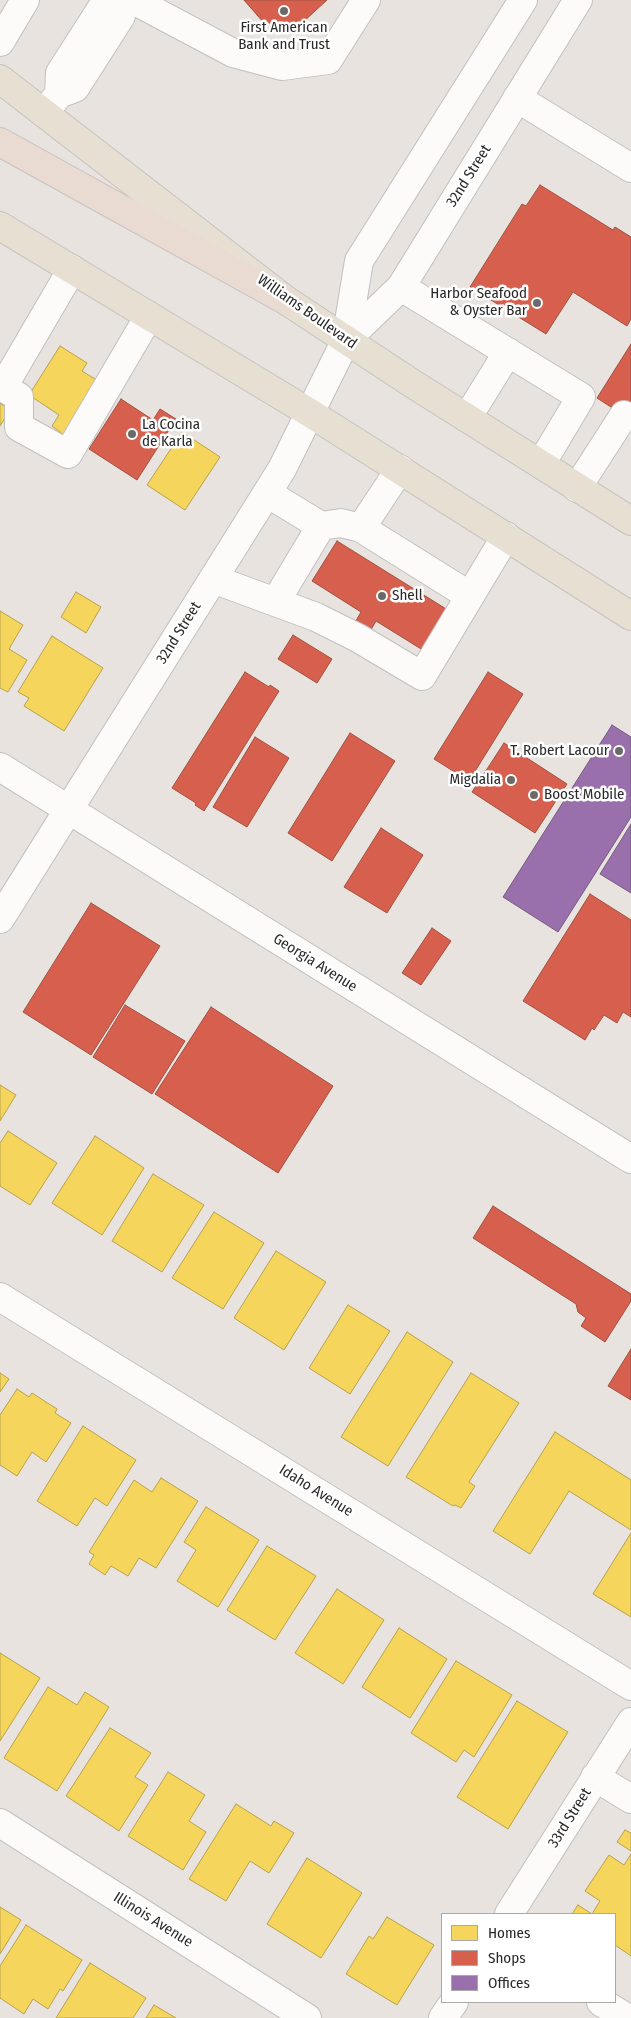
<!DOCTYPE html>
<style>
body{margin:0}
#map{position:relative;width:631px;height:2018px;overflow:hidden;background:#e8e3de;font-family:"Fira Sans Condensed",sans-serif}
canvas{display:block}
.legend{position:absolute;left:441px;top:1913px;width:175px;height:90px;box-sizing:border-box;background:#fff;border:1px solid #a9a9a9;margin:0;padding:6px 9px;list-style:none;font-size:15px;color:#292929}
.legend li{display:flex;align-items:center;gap:10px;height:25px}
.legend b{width:25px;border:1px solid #a9a9a9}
</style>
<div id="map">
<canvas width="631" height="2018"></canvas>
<ul class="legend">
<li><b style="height:14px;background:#f6d55c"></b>Homes</li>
<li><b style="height:14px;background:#d6604d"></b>Shops</li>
<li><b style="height:14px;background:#9970ab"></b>Offices</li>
</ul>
</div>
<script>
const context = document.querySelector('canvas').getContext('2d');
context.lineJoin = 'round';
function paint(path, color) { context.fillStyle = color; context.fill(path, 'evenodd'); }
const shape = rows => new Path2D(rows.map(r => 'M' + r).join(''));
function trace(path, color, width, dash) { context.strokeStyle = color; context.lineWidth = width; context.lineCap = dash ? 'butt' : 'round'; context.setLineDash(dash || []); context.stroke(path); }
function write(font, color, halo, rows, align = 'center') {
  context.font = font + ' "Fira Sans Condensed",sans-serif'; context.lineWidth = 5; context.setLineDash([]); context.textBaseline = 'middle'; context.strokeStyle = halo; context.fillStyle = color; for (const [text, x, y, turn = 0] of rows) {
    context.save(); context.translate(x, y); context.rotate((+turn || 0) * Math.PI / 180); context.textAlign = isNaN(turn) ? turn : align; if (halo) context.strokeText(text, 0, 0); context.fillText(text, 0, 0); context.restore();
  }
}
const homes = shape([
 [60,346,87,363,82,371,100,382,64,435,52,426,59,415,29,395,60,346],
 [0,403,10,410,0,426,0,403],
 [182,432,220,457,185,510,147,485,182,432],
 [76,592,101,607,86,633,61,617,76,592],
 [0,611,23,625,9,649,27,660,8,692,0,688,0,611],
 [52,636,103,668,64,731,24,706,29,698,18,692,52,636],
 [0,1085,16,1095,0,1121,0,1085],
 [8,1131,57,1163,30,1205,0,1186,0,1143,8,1131],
 [95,1136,144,1168,102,1235,52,1203,95,1136],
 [153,1174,204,1205,162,1272,112,1241,153,1174],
 [214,1212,264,1243,223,1309,172,1278,214,1212],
 [276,1251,326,1282,284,1350,234,1318,276,1251],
 [348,1305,390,1331,350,1394,309,1368,348,1305],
 [407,1332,453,1362,388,1466,341,1437,407,1332],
 [0,1373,9,1379,0,1392,0,1373],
 [471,1373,519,1403,469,1482,475,1486,461,1508,455,1505,453,1506,406,1477,471,1373],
 [17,1389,29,1397,32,1393,57,1409,55,1413,71,1423,46,1462,32,1452,17,1476,0,1465,0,1415,17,1389],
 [83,1426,136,1460,107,1506,95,1498,77,1526,37,1501,83,1426],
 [555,1432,631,1480,631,1530,569,1491,530,1554,493,1531,555,1432],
 [161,1478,198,1501,156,1568,139,1558,128,1576,111,1566,105,1575,89,1564,94,1555,89,1552,134,1480,152,1492,161,1478],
 [206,1507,259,1540,218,1607,177,1581,196,1550,184,1542,206,1507],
 [631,1533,631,1617,593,1594,631,1533],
 [267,1546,316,1576,275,1640,227,1610,267,1546],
 [337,1589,384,1620,343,1684,295,1653,337,1589],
 [399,1628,447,1659,410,1718,362,1687,399,1628],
 [0,1653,40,1678,0,1741,0,1653],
 [456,1661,512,1695,474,1757,464,1750,456,1762,411,1733,456,1661],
 [48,1687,77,1705,85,1692,109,1707,57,1791,4,1758,48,1687],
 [517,1701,568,1732,508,1829,457,1797,517,1701],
 [110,1728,151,1753,135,1777,148,1785,119,1831,66,1796,110,1728],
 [168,1772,205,1795,189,1821,206,1832,183,1870,128,1836,168,1772],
 [236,1804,271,1826,274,1821,294,1833,269,1873,250,1861,226,1901,189,1879,236,1804],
 [625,1830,631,1833,631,1851,617,1842,625,1830],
 [631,1854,631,1956,615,1945,615,1914,592,1914,600,1901,585,1891,609,1855,624,1865,631,1854],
 [307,1858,362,1893,321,1958,267,1924,307,1858],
 [578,1905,592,1914,572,1914,578,1905],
 [0,1907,21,1920,0,1954,0,1907],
 [387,1917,434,1945,397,2005,346,1974,369,1936,373,1939,387,1917],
 [26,1925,82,1960,63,1991,60,1989,48,2009,33,1999,24,2014,0,1998,0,1966,26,1925],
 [90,1963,146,1998,133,2018,56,2018,90,1963],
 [154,2005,176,2018,146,2018,154,2005]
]);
paint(homes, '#f6d55c');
trace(homes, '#b8a14d', 1);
const shops = shape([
 [244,0,327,0,302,23,264,23,244,0],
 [540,185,613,230,615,227,631,237,631,319,627,326,573,292,546,334,470,287,522,204,526,206,540,185],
 [631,344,631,420,597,398,631,344],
 [121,399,153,420,160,409,176,419,137,480,89,449,121,399],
 [337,541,451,612,426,652,376,621,365,640,350,631,361,612,312,581,337,541],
 [293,635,332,659,317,683,278,659,293,635],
 [245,672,269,687,270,685,279,691,204,811,195,805,196,803,172,788,245,672],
 [488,672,523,694,469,781,434,759,488,672],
 [350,733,395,761,332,861,288,833,350,733],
 [255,737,289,758,247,827,213,807,255,737],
 [504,743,567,784,535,833,472,792,504,743],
 [381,828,423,855,387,913,344,887,381,828],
 [590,894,631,920,631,1017,623,1012,617,1023,604,1015,594,1030,592,1028,585,1040,523,1001,590,894],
 [91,903,160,946,91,1055,23,1012,91,903],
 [432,928,451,941,421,985,402,973,432,928],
 [125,1005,185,1041,152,1094,93,1057,125,1005],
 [211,1007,333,1086,278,1173,155,1094,211,1007],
 [493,1206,631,1294,631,1301,605,1342,581,1326,586,1318,578,1312,576,1304,473,1238,493,1206],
 [631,1349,631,1400,608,1386,631,1349]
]);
paint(shops, '#d6604d');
trace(shops, '#a25042', 1);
const offices = shape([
 [612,725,631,737,631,817,558,932,503,897,612,725],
 [631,824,631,893,600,874,631,824]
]);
paint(offices, '#9970ab');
trace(offices, '#775b84', 1);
const minor = shape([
 [133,0,233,53,282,66,328,60,366,0],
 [0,42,25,0],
 [59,94,75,88,121,16,120,0],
 [517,98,631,168],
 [44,113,59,94,60,73,101,9,112,0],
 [72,269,3,387,19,397,19,427,68,454,149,316],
 [401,287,581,397,541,464],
 [346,340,401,287,578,0],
 [467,418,508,352],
 [577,488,624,415],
 [267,493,321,526,341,523,361,528,470,596],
 [361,528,400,469],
 [213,579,316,617,358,638,422,676,506,536],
 [276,601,321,526],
 [0,767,631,1159],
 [0,919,282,469,346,340,359,261,523,0],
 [0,1297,631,1686],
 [595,1777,631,1799],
 [0,1823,307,2018],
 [509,1914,631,1722],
 [601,2002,627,2018],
 [443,2018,454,2002]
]);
const major = shape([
 [0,79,287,301,413,384,631,521],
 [0,226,310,413,631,616]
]);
const highway = shape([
 [0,142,287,301]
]);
trace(minor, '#c1c0c0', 30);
trace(major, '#c4c2c0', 30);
trace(highway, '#c4c2c0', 30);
trace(minor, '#fcfbfa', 28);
trace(major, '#e7e0d2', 28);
trace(highway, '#e9dad2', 28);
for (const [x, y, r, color] of [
 [284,11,5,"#6c6a68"],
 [537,303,5,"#6c6a68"],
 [132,434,5,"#6c6a68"],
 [382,596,5,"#6c6a68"],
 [619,751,5,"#6c6a68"],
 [511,780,5,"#6c6a68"],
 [534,795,5,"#6c6a68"]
]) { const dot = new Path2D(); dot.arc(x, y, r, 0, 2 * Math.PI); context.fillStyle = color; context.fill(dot); trace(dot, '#fff', 2); }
write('15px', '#292929', '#fff', [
 ["First American",284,28,"center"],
 ["Bank and Trust",284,45,"center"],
 ["Harbor Seafood",527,294],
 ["& Oyster Bar",527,311],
 ["La Cocina",142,425,"left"],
 ["de Karla",142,442,"left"],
 ["Shell",392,596,"left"],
 ["T. Robert Lacour",609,751],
 ["Migdalia",501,780],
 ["Boost Mobile",544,795,"left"]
], 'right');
write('15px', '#292929', '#fff', [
 ["32nd Street",469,176,-58],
 ["Williams Boulevard",307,312,35],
 ["32nd Street",179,633,-58],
 ["Georgia Avenue",315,963,32],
 ["Idaho Avenue",316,1491,32],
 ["33rd Street",570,1818,-58],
 ["Illinois Avenue",153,1920,32]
]);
</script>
